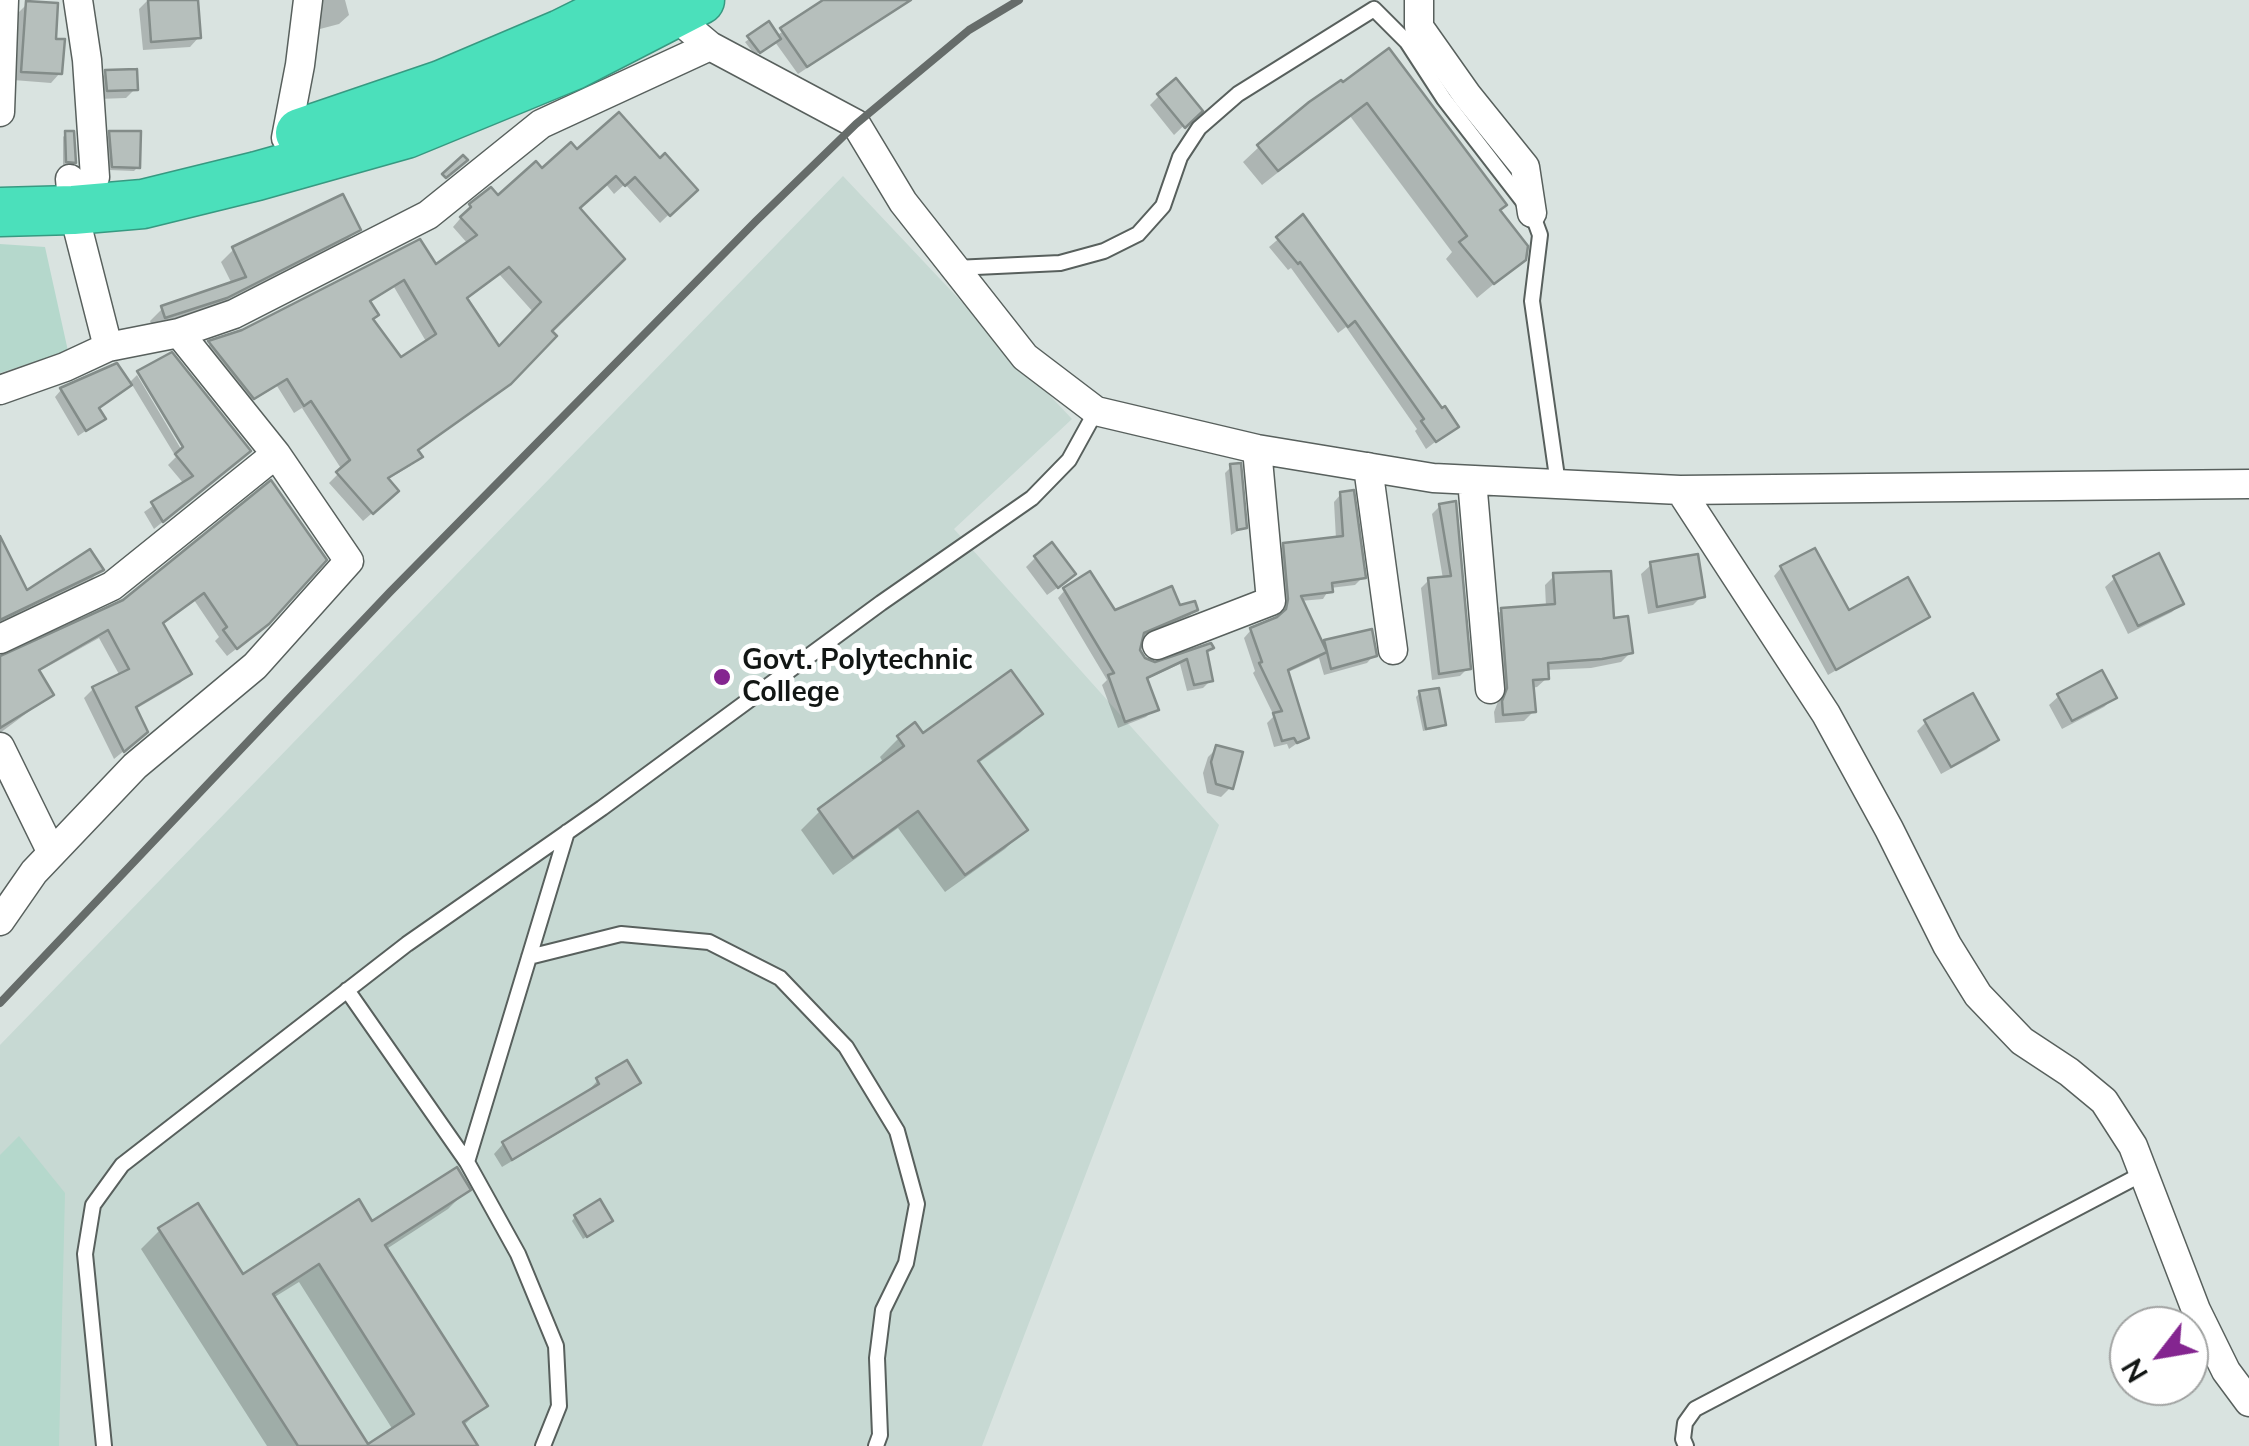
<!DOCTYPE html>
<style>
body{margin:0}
#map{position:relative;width:2249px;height:1446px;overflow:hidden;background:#d9e3e0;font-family:Mulish,sans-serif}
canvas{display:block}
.north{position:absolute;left:2109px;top:1306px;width:100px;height:100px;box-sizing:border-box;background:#fff;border:2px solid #a0a2a1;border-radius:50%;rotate:239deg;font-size:28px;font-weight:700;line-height:40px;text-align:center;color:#121614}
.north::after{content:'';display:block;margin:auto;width:35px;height:45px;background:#842590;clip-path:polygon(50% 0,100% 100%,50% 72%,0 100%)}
</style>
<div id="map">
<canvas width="2249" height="1446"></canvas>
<div class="north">N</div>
</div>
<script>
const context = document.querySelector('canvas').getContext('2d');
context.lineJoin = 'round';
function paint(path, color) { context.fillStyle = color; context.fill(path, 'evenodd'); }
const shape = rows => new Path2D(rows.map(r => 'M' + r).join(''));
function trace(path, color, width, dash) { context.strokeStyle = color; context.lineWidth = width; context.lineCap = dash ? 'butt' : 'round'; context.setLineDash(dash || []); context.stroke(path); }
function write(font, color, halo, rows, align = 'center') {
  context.font = font + ' Mulish,sans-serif'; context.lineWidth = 10; context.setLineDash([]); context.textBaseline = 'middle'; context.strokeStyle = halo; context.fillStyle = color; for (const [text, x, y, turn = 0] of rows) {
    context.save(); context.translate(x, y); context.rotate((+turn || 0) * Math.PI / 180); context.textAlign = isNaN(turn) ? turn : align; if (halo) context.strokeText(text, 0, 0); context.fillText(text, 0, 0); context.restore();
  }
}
paint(shape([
 [843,176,1072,419,954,529,1219,825,982,1446,0,1446,0,1045]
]), '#c7d9d3');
paint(shape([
 [0,244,45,247,68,351,0,373],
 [19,1136,65,1193,59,1446,0,1446,0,1155]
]), '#b5d8cc');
paint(shape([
 [148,0,196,0,199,37,190,47,143,50,139,9],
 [313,0,345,0,349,15,339,24,320,29],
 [831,0,909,0,798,74,775,42,755,55,745,42,769,25,776,36],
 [27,4,54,41,60,73,51,83,13,80,18,13],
 [1388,51,1498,211,1524,259,1477,298,1446,259,1452,252,1350,116,1262,185,1243,162,1259,147],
 [106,73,135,89,126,98,98,99,97,82],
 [1159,96,1199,111,1174,135,1150,105],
 [66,133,74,162,70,166,63,165,63,137],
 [110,133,138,167,134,171,109,170,107,137],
 [577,153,660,162,694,190,660,223,625,184,614,194,605,183,577,209,622,259,416,451,420,457,410,466,387,480,387,500,363,521,329,483,342,470,302,408,294,413,277,386,244,406,201,352,210,344,435,268,468,244,453,227,471,206,498,198],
 [499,274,534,313,498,350,465,299],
 [394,287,427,343,400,361,371,320,368,303],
 [1303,218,1441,411,1456,426,1426,449,1415,431,1417,429,1346,327,1338,333,1291,268,1288,270,1269,247],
 [358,229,345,242,212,310,153,329,150,321,163,308,232,284,221,262,234,249],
 [137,375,187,459,239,459,154,529,144,512,184,484,168,465,176,457,131,383,97,409,103,419,78,436,55,397,61,390,128,384],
 [1232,466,1244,527,1231,535,1225,473],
 [271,484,257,633,227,656,215,641,219,637,194,600,161,624,189,674,180,683,134,710,136,741,114,759,84,698,93,689,120,676,99,638,38,672,51,695,0,733,0,658,124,602],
 [1341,494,1363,577,1355,585,1330,588,1323,599,1300,601,1321,646,1325,643,1374,655,1367,663,1324,675,1319,658,1286,673,1306,737,1289,749,1287,744,1274,747,1267,723,1274,716,1253,673,1255,671,1244,638,1251,630,1280,618,1282,609,1277,553,1284,545,1336,539,1334,502],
 [1440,506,1468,668,1460,676,1432,680,1421,588,1429,580,1443,579,1432,514],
 [0,552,26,594,100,570,92,579,0,623],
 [1035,558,1064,583,1047,595,1026,567],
 [1651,565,1702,596,1693,605,1648,614,1641,574],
 [1781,568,1848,614,1927,617,1828,675,1774,576],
 [1554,576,1611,621,1631,652,1621,662,1591,668,1546,670,1547,678,1537,687,1531,688,1534,711,1524,721,1495,723,1494,712,1499,699,1492,619,1502,610,1546,607,1545,585],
 [2115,578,2181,603,2172,612,2128,634,2105,587],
 [1065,590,1114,613,1196,610,1188,617,1141,637,1138,651,1144,660,1155,665,1211,648,1205,654,1210,681,1203,688,1187,691,1180,664,1145,680,1153,710,1146,717,1118,728,1102,685,1107,680,1058,598],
 [1420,693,1443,724,1439,728,1423,731,1416,697],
 [2059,696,2114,698,2104,707,2062,729,2049,705],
 [1039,714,1020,733,977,764,1024,830,1005,849,945,892,898,828,833,875,801,830,820,811,884,764,880,757,899,738,923,737],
 [1926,722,1996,739,1987,749,1941,774,1917,731],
 [1217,748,1230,788,1221,797,1207,793,1203,773,1208,757],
 [598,1080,638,1082,629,1091,502,1167,494,1154,503,1144,590,1092,589,1090],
 [467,1190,448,1209,385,1250,485,1405,463,1426,467,1446,369,1446,393,1430,299,1282,273,1298,367,1446,267,1446,141,1249,160,1230,242,1277,372,1224],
 [575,1217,606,1224,583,1239,572,1221]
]), '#0003');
const building = shape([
 [148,0,198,0,201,38,151,42,148,0],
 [823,0,911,0,807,67,780,28,823,0],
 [26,1,58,3,56,39,65,39,62,74,21,72,26,1],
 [769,21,781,39,760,53,747,36,769,21],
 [1389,48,1507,205,1500,210,1528,246,1526,260,1494,284,1459,242,1467,236,1367,103,1278,171,1257,145,1309,102,1341,80,1343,82,1389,48],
 [137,69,138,90,107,91,105,70,137,69],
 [1176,78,1203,111,1185,128,1157,94,1176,78],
 [619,112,660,158,665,153,698,190,670,216,635,177,625,186,616,176,580,208,625,259,552,331,557,336,511,384,418,450,423,457,388,478,399,491,373,514,336,472,350,460,311,401,304,406,287,379,254,399,208,341,242,330,420,239,436,264,477,235,460,217,471,207,469,204,491,187,498,195,536,161,542,168,571,142,577,149,619,112],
 [509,267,541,302,499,346,467,298,509,267],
 [404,280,436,334,401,357,373,319,379,315,370,301,404,280],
 [65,131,74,131,76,163,66,162,65,131],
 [109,131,141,131,140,168,112,167,109,131],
 [463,155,468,160,446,178,442,174,463,155],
 [343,194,361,230,227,298,165,318,161,306,246,277,232,247,343,194],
 [1303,214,1442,408,1445,406,1459,427,1436,442,1421,421,1424,419,1355,321,1348,327,1300,262,1298,264,1276,237,1303,214],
 [172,352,251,451,163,522,151,502,193,476,175,454,183,447,137,371,172,352],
 [117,363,132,385,99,408,106,419,86,431,60,388,117,363],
 [1241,463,1247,528,1237,530,1230,464,1241,463],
 [271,480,327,560,269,624,237,649,223,630,227,627,204,593,163,623,192,674,136,707,148,732,124,752,92,687,129,669,108,630,39,670,54,695,0,728,0,656,123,600,271,480],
 [1354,490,1366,578,1332,583,1333,592,1301,596,1327,652,1324,640,1372,629,1377,656,1331,669,1327,652,1288,670,1309,738,1297,743,1294,738,1282,741,1273,713,1282,711,1259,663,1262,662,1250,628,1277,617,1286,609,1288,599,1283,543,1343,536,1340,492,1354,490],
 [1456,501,1471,669,1439,674,1428,578,1451,576,1439,504,1456,501],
 [0,536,27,590,90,549,104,570,0,620,0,536],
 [1052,542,1076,574,1058,588,1034,556,1052,542],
 [1815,548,1849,610,1908,577,1930,617,1836,670,1780,566,1815,548],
 [2159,553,2184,604,2138,626,2113,576,2159,553],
 [1698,554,1705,597,1657,607,1650,562,1698,554],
 [1090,571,1115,610,1172,586,1180,605,1195,601,1198,610,1144,633,1140,650,1145,658,1155,662,1211,643,1214,648,1207,651,1213,681,1194,685,1187,659,1147,678,1159,710,1125,722,1108,675,1114,673,1063,588,1090,571],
 [1611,571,1614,618,1628,616,1633,653,1602,659,1548,663,1549,679,1533,680,1536,712,1503,715,1502,701,1507,688,1501,608,1555,604,1553,573,1611,571],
 [1011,670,1043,714,978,761,1028,830,965,875,918,811,853,858,818,809,904,746,897,736,915,722,923,733,1011,670],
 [2102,670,2117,698,2072,721,2057,694,2102,670],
 [1439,688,1446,725,1426,729,1419,691,1439,688],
 [1973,693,1999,740,1951,767,1924,720,1973,693],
 [1216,745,1243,752,1233,789,1216,784,1211,762,1216,745],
 [627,1060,641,1083,512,1160,502,1142,599,1084,596,1078,627,1060],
 [457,1167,471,1190,385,1245,488,1406,463,1422,478,1446,298,1446,158,1228,198,1203,243,1274,359,1199,372,1221,457,1167],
 [319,1264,414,1414,368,1444,273,1294,319,1264],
 [600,1199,613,1221,587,1237,574,1215,600,1199]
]);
paint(building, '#b6bfbc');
trace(building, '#838c89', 2.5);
const lane = shape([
 [955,268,1060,263,1104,251,1138,234,1163,206,1180,157,1199,128,1238,94,1374,9,1407,42,1444,99,1532,213,1540,235,1532,301,1558,484],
 [529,957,621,934,709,942,780,978,846,1047,897,1131,917,1204,906,1263,883,1310,877,1358,880,1435,876,1446],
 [347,990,467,1162,518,1254,556,1346,559,1406,543,1446],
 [467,1162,567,832],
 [104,1446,85,1254,93,1205,122,1165,407,944,602,808,881,603,1032,498,1069,460,1096,411],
 [1686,1446,1683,1439,1685,1423,1695,1409,2144,1173]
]);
const street = shape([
 [78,0,87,60,95,177],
 [1419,0,1419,27,1467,95,1525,167,1532,213],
 [672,14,710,46,856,124,903,202,1025,357,1096,411,1257,449,1433,478,1680,490,1826,714,1889,829,1947,945,1978,995,2022,1041,2069,1072,2104,1101,2133,1146,2196,1310,2226,1371,2249,1402],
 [0,112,4,0],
 [286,138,300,65,308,0],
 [70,179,73,210,108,347],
 [0,390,65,367,108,347,179,333,234,314,428,215,541,124,710,46],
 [1368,467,1393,650],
 [1472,480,1490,689],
 [1680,490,2249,484],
 [0,639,112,586,276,454],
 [1157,645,1271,601,1257,449],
 [0,747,52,853],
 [0,921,34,872,135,766,255,666,349,561,276,454,179,333]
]);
const highway = shape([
 [300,133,441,85,561,34,630,0],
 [0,212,73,210,143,204,257,176,406,134,574,65,700,0]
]);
trace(lane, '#58605d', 18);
trace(street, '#58605d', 31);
trace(highway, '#379981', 51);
trace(lane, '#fff', 14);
trace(street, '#fff', 28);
trace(highway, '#4be0bb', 48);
trace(shape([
 [0,1003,390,592,756,221,856,124,969,30,1019,0]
]), '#666c6a', 8);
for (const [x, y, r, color] of [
 [722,677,10,"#842590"]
]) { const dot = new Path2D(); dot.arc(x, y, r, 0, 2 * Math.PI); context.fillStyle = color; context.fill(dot); trace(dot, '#fff', 4); }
write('bold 28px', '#121614', '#fff', [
 ["Govt. Polytechnic",742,661],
 ["College",742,693]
], 'left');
</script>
